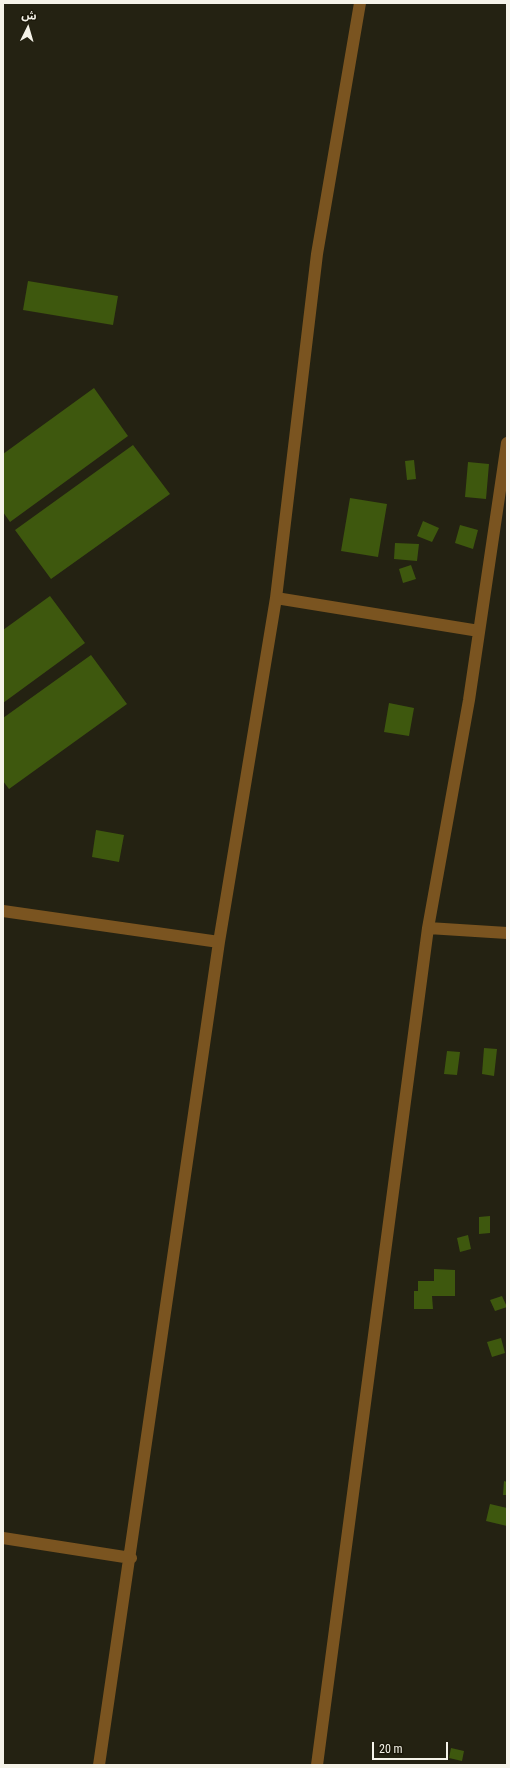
<!DOCTYPE html>
<meta charset="utf-8">
<style>
body{margin:0}
#map{position:relative;width:510px;height:1768px;overflow:hidden;background:#242212;font-family:"Roboto Condensed","Noto Sans Arabic",sans-serif}
canvas{display:block}
.frame{position:absolute;inset:0;border:4px solid #f5f3e9;pointer-events:none}
.north{position:absolute;left:8px;top:8px;width:40px;height:40px;-webkit-text-stroke:3px #1b1809;paint-order:stroke;rotate:5deg;font-size:11px;font-weight:700;line-height:16px;text-align:center;color:#f5f3e9}
.north::after{content:'';display:block;margin:auto;width:14px;height:18px;background:#f5f3e9;clip-path:polygon(50% 0,100% 100%,50% 72%,0 100%)}
.scale{position:absolute;left:372px;top:1742px;width:76px;height:18px;box-sizing:border-box;border:2px solid #f5f3e9;border-top:0;padding-left:5px;font-size:12px;line-height:14px;white-space:nowrap;color:#f5f3e9;-webkit-text-stroke:3px #1b1809;paint-order:stroke}
</style>
<div id="map">
<canvas width="510" height="1768"></canvas>
<div class="frame"></div>
<div class="north">ش</div>
<div class="scale">20 m</div>
</div>
<script>
const context = document.querySelector('canvas').getContext('2d');
context.lineJoin = 'round';
function paint(path, color) { context.fillStyle = color; context.fill(path, 'evenodd'); }
const shape = rows => new Path2D(rows.map(r => 'M' + r).join(''));
function trace(path, color, width, dash) { context.strokeStyle = color; context.lineWidth = width; context.lineCap = dash ? 'butt' : 'round'; context.setLineDash(dash || []); context.stroke(path); }
paint(shape([
 [28,281,118,296,113,325,23,310],
 [94,388,128,436,10,522,3,512,3,454],
 [133,445,170,494,51,579,15,530],
 [414,460,416,479,407,480,405,461],
 [468,462,489,464,486,499,465,497],
 [350,498,387,504,378,557,341,551],
 [423,521,439,528,432,542,417,536],
 [460,525,478,530,473,549,455,543],
 [395,543,419,544,417,561,394,559],
 [411,565,416,579,403,583,399,569],
 [50,596,85,643,3,703,3,630],
 [91,655,127,704,9,789,3,781,3,718],
 [389,703,414,708,409,736,384,732],
 [96,830,124,835,119,862,92,857],
 [484,1048,497,1049,494,1076,482,1074],
 [447,1051,460,1052,457,1075,444,1074],
 [490,1216,490,1233,479,1234,479,1217],
 [468,1235,471,1249,460,1252,457,1238],
 [434,1269,455,1270,455,1296,432,1296,433,1309,414,1309,414,1291,418,1291,418,1281,434,1281],
 [502,1296,507,1307,495,1311,490,1300],
 [501,1338,505,1353,492,1357,487,1342],
 [504,1481,507,1482,507,1495,503,1495],
 [490,1504,507,1508,507,1526,486,1521],
 [451,1748,464,1751,462,1761,449,1758]
]), '#3e580e');
trace(shape([
 [276,598,479,631],
 [3,911,219,942],
 [428,928,507,933],
 [3,1538,131,1558],
 [99,1765,219,942,276,598,317,254,360,3],
 [317,1765,428,928,469,700,507,443]
]), '#7a5420', 12);
</script>
